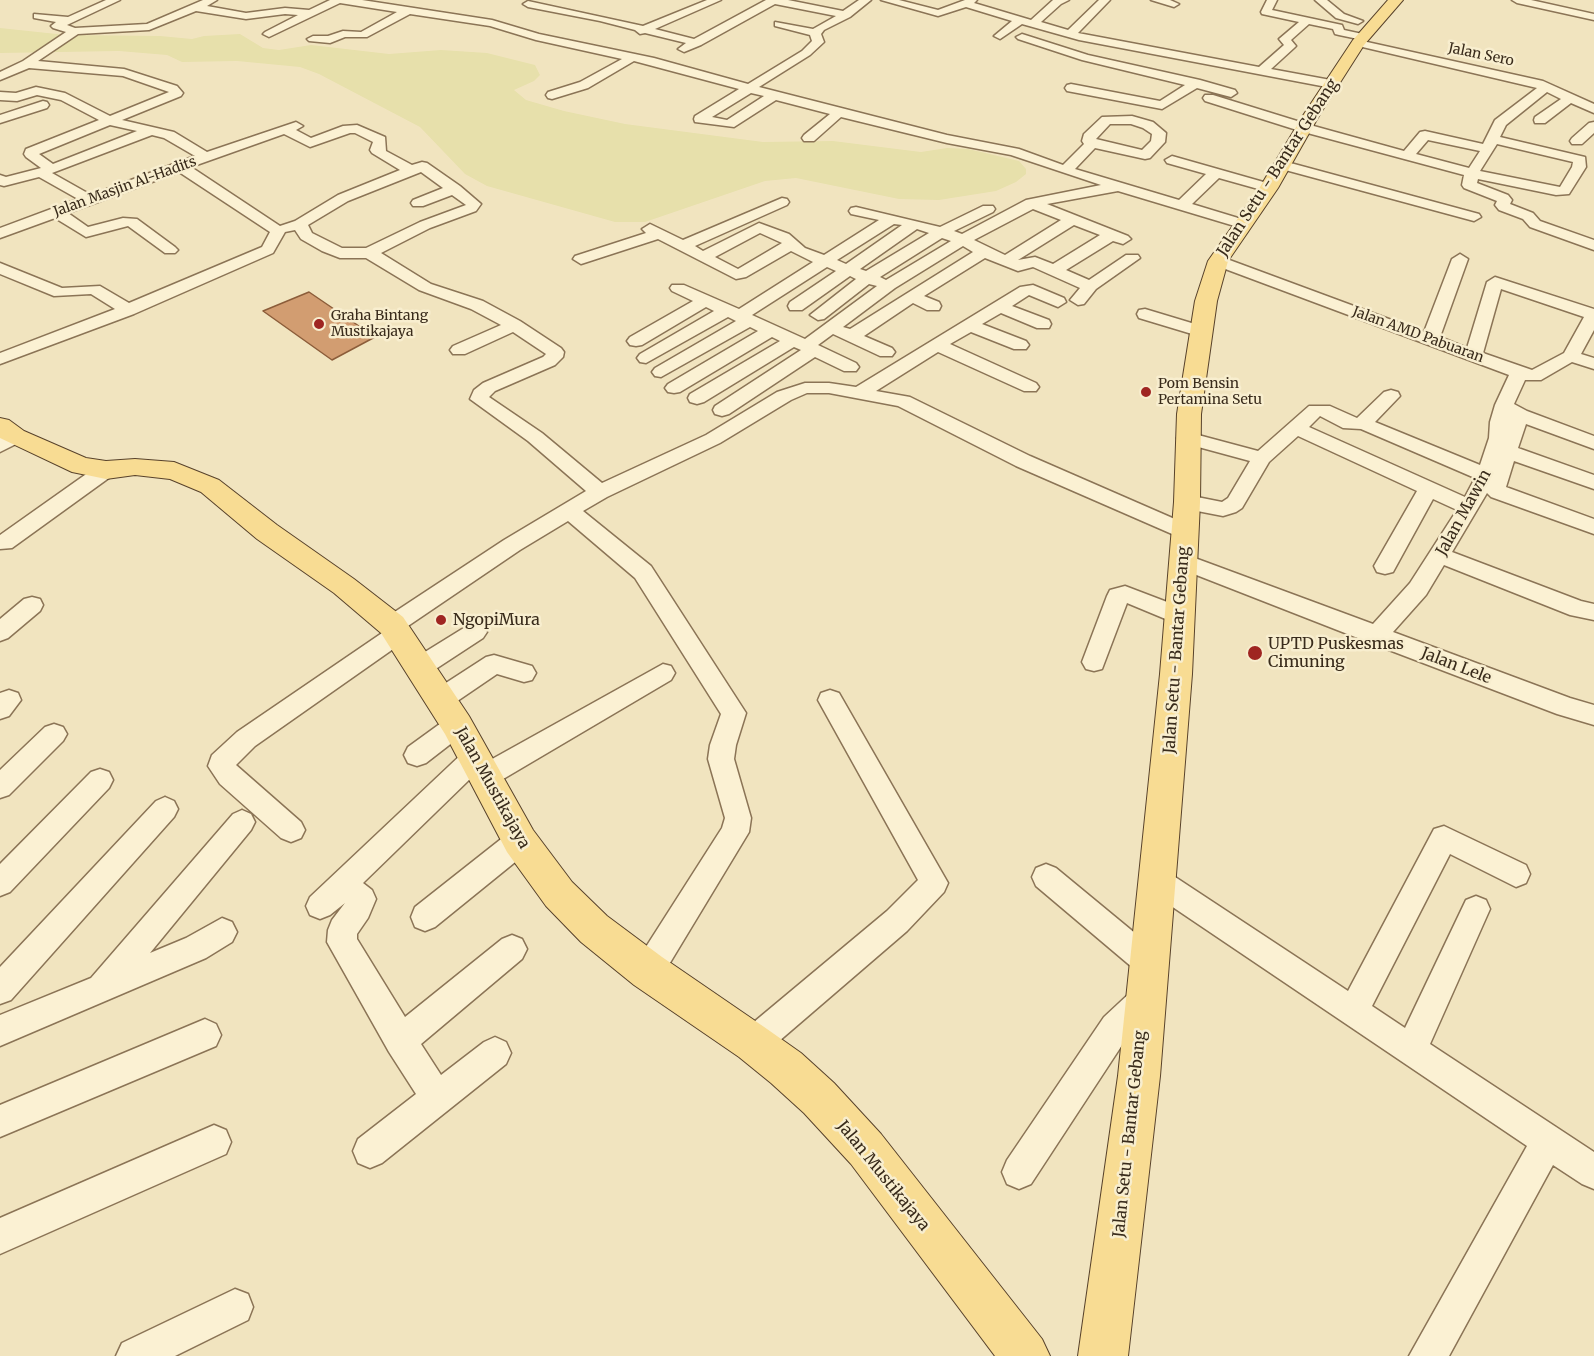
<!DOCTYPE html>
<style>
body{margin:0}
canvas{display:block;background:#f1e4bf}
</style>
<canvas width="1594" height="1356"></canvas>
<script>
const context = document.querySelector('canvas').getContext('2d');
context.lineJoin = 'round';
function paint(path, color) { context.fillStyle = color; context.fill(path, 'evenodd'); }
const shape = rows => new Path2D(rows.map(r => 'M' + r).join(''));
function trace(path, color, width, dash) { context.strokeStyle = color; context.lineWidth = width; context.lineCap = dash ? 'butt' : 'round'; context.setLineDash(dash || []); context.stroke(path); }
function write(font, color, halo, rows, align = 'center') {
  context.font = font + ' Merriweather,serif'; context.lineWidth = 5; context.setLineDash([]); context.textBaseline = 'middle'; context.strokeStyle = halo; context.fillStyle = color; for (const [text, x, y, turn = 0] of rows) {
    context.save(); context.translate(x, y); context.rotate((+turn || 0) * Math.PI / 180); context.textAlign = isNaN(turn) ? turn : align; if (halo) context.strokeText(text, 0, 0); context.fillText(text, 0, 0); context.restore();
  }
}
paint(shape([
 [0,28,66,35,160,36,192,39,204,36,240,34,263,48,279,50,311,45,389,54,441,50,487,53,535,65,540,75,534,81,514,90,526,100,564,111,625,124,763,142,833,141,921,152,947,148,968,149,1019,161,1026,169,1026,174,1016,182,996,191,939,200,899,199,796,178,765,181,645,222,615,222,487,186,465,174,420,127,319,74,300,67,237,61,182,62,167,55,119,51,0,53]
]), '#e7e0ab');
const building = shape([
 [309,292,375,337,332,360,263,311,309,292]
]);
paint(building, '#d29d71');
trace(building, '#8c5d3a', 1.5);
const minor = shape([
 [106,0,120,0,67,25,75,28,147,24,203,0,217,0,207,6,246,13,285,8,309,10,330,0,362,0,492,20,539,34,654,58,748,84,802,51,812,41,810,35,775,26,775,22,813,29,836,16,775,4,701,45,684,52,678,49,686,43,645,33,640,34,635,30,600,21,528,7,523,4,528,1,643,26,707,0,721,0,655,29,694,39,766,0,788,0,843,11,859,0,871,0,850,17,824,30,821,34,824,42,810,55,759,87,947,135,1019,149,1063,165,1084,144,1082,141,1084,134,1102,117,1132,116,1153,122,1166,133,1165,142,1150,158,1145,159,1095,148,1075,169,1179,200,1206,174,1167,163,1165,160,1172,156,1274,185,1276,188,1274,191,1269,192,1219,178,1192,204,1248,221,1251,224,1248,227,1238,227,1118,191,1047,204,1128,236,1131,239,1123,244,1113,241,1066,270,1089,280,1126,255,1138,255,1140,258,1096,289,1084,304,1078,305,1070,300,1080,288,1033,267,1018,271,985,258,924,296,939,302,941,306,939,310,927,310,913,303,864,336,892,348,895,352,892,356,880,356,833,334,818,345,856,363,859,367,856,371,844,371,815,357,729,414,722,416,715,414,713,410,715,406,801,350,794,347,704,402,697,404,690,402,688,398,690,394,780,341,772,337,680,392,674,393,668,392,665,388,668,384,758,331,750,327,661,377,655,376,652,372,655,368,736,321,728,317,646,363,640,362,637,358,640,354,714,311,706,307,642,345,636,346,630,345,627,341,630,337,693,301,672,291,670,288,672,285,684,285,739,309,813,262,791,251,746,277,736,279,658,239,581,264,573,259,575,256,646,233,642,229,650,224,683,240,782,198,787,199,789,202,787,205,695,246,703,251,759,223,789,234,805,248,824,255,879,220,851,214,849,211,851,208,856,207,940,227,983,206,993,206,995,209,993,212,954,231,962,234,1026,200,1101,185,1011,155,947,143,841,117,814,141,804,141,802,138,804,135,830,114,776,100,734,127,695,122,694,119,695,116,739,89,634,61,588,88,552,99,548,98,546,95,548,92,580,82,622,59,536,40,490,26,410,14,367,37,345,37,330,43,309,41,307,39,313,36,328,36,343,31,361,32,397,12,340,3,269,37,263,34,265,32,298,15,285,14,246,19,196,11,149,30,78,34,38,61,124,69,177,86,183,93,181,96,122,120,174,132,207,152,296,122,303,126,296,130,311,138,343,126,357,125,385,137,386,151,412,165,422,162,427,163,460,186,481,204,476,211,430,228,381,253,431,284,483,301,520,321,561,348,564,352,563,357,555,365,495,391,489,397,542,433,602,483,706,435,777,392,805,383,829,383,856,387,1020,287,1033,285,1064,298,1066,302,1058,307,1029,295,1012,306,1049,320,1051,324,1049,328,1037,328,1001,313,982,324,1026,341,1029,345,1026,349,1014,349,971,332,950,344,1036,383,1039,387,1036,391,1024,391,938,352,876,391,910,397,1030,456,1193,527,1197,532,1193,537,1186,539,1179,537,1016,466,898,406,829,393,807,393,791,400,720,443,607,497,583,511,651,566,746,713,736,745,734,759,751,818,749,832,659,981,648,986,637,981,633,971,637,961,722,828,725,818,708,759,710,745,721,714,635,578,568,521,520,550,405,628,410,634,406,640,255,746,236,765,301,822,305,830,301,838,291,842,281,838,220,784,208,766,212,755,237,732,385,631,381,625,384,619,504,540,586,491,528,441,470,399,474,390,483,383,543,357,546,354,513,332,465,354,453,354,450,350,453,346,501,325,471,309,419,290,366,258,340,258,322,251,301,239,295,230,285,232,273,253,134,314,0,364,0,353,115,309,91,294,54,296,0,274,0,263,62,288,100,286,129,303,262,247,270,232,179,172,68,213,88,227,123,218,137,219,175,247,178,250,175,253,165,253,128,226,86,237,55,218,0,238,0,228,78,199,39,177,4,186,0,185,0,175,6,177,41,168,26,157,24,154,26,149,99,120,61,100,37,95,17,101,0,100,0,92,16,93,36,87,65,93,110,116,169,92,123,76,29,68,0,80,0,72,23,61,66,32,53,28,51,26,56,22,34,18,34,14,68,17,106,0],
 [751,93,764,96,727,120,712,117,751,93],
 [1110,124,1131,124,1143,128,1152,134,1151,141,1142,150,1096,139,1110,124],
 [110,125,137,131,53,164,39,154,110,125],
 [350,133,355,133,373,142,370,150,372,153,400,170,338,195,295,221,280,226,191,167,284,134,310,147,350,133],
 [152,135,164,138,195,156,91,195,52,173,152,135],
 [421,172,443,188,413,200,411,203,413,206,423,206,452,195,466,205,420,222,366,248,342,248,312,233,308,225,348,201,421,172],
 [1033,209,1061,220,1005,255,974,240,1033,209],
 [894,224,902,225,846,264,837,260,894,224],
 [1074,225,1100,235,1053,264,1035,257,1018,260,1074,225],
 [917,229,929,233,866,271,860,269,917,229],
 [760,233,782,243,738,269,715,257,760,233],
 [942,238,951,241,886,280,880,277,942,238],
 [963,246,973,252,850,329,843,327,895,288,963,246],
 [827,267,836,271,790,302,788,306,790,310,802,310,850,276,856,279,810,315,818,320,824,319,869,284,877,286,805,339,752,315,827,267],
 [881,0,899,0,938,10,965,0,977,0,974,3,1031,20,1053,0,1069,0,1061,4,1041,22,1068,30,1099,0,1110,0,1078,33,1259,67,1284,45,1279,39,1299,22,1262,14,1261,12,1267,0,1277,0,1272,10,1342,25,1344,30,1367,35,1369,37,1363,40,1339,35,1335,34,1333,29,1309,24,1291,40,1296,46,1294,48,1271,69,1336,81,1338,84,1332,88,1079,40,1022,24,1000,39,994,36,1012,21,966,7,938,16,881,0],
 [1151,0,1170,0,1179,4,1174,7,1151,0],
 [1315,0,1327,0,1344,14,1363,21,1358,24,1336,18,1315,0],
 [1512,0,1531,0,1594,14,1594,20,1517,3,1512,0],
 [1022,34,1088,55,1200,80,1235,90,1237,93,1231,97,1197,88,1162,109,1067,91,1065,88,1067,85,1071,84,1160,101,1185,85,1082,60,1018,39,1016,37,1022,34],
 [1358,40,1543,81,1594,104,1594,113,1571,103,1545,123,1535,123,1534,120,1535,117,1561,99,1547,92,1506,125,1500,137,1585,157,1586,167,1569,194,1556,195,1478,179,1477,183,1508,195,1512,200,1510,204,1533,213,1540,221,1594,240,1594,250,1530,227,1523,219,1499,210,1495,205,1497,201,1464,188,1462,185,1464,175,1300,131,1205,101,1203,98,1205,95,1213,95,1310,125,1404,151,1420,132,1425,131,1483,144,1495,120,1537,88,1354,45,1352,43,1358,40],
 [1428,140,1480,151,1469,168,1416,154,1428,140],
 [1497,144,1573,162,1572,167,1560,187,1480,171,1497,144],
 [43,101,47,102,49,105,47,108,0,123,0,115,43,101],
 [1594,122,1594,133,1582,144,1572,144,1570,141,1572,138,1589,123,1594,122],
 [1283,161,1479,214,1481,217,1474,221,1278,168,1276,165,1278,162,1283,161],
 [1460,254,1468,259,1440,337,1467,348,1487,282,1495,277,1594,309,1594,330,1581,354,1594,358,1594,369,1572,362,1541,380,1525,380,1514,404,1527,411,1594,436,1594,449,1526,424,1518,448,1594,475,1594,489,1514,461,1506,487,1594,519,1594,534,1491,497,1487,493,1452,552,1581,601,1594,604,1594,620,1570,615,1444,565,1426,595,1393,632,1570,698,1594,705,1594,725,1557,714,1368,642,1176,567,1173,562,1176,557,1184,554,1192,557,1373,624,1410,583,1457,510,1433,499,1393,572,1385,574,1377,572,1374,566,1417,491,1298,436,1269,462,1242,508,1236,512,1223,516,1187,509,1180,507,1177,502,1180,497,1187,495,1222,502,1228,498,1250,461,1180,442,1177,438,1180,434,1187,432,1258,451,1309,406,1330,406,1357,418,1384,392,1391,390,1398,392,1400,396,1375,422,1480,465,1489,438,1490,422,1495,405,1509,375,1212,264,1210,261,1212,258,1224,258,1424,332,1452,259,1460,254],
 [1501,289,1584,317,1564,353,1532,370,1483,353,1501,289],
 [1320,416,1343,428,1361,429,1475,478,1465,497,1309,427,1320,416],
 [1145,309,1208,328,1211,332,1208,336,1202,337,1139,318,1137,314,1139,310,1145,309],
 [15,431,22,433,25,437,22,441,0,452,0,438,15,431],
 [106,464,113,465,116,470,113,475,12,548,0,549,0,535,99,465,106,464],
 [1125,586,1188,610,1191,616,1188,622,1180,625,1127,603,1102,669,1094,671,1086,669,1082,662,1107,596,1110,590,1125,586],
 [32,597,40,599,43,605,40,611,8,638,0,641,0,619,24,599,32,597],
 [475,623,483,626,487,632,483,638,428,674,420,676,412,674,408,667,412,660,467,626,475,623],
 [494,655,532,666,536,673,532,680,524,682,497,674,450,706,441,709,432,706,429,699,432,692,486,657,494,655],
 [663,664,671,666,675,673,671,680,493,785,484,788,475,785,471,778,363,883,372,890,376,899,368,918,357,934,357,939,405,1017,502,939,512,935,522,939,527,949,522,959,421,1044,441,1075,484,1042,495,1037,506,1042,511,1053,506,1064,382,1163,370,1168,358,1163,353,1151,358,1139,416,1094,389,1052,327,942,328,930,332,920,345,903,330,915,320,919,310,915,306,906,310,897,466,750,475,747,484,750,488,758,485,763,663,664],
 [9,690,18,693,21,700,9,716,0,719,0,693,9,690],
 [830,690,839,693,948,883,944,892,907,931,764,1054,753,1059,742,1054,737,1043,742,1032,887,911,918,880,818,700,821,693,830,690],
 [457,715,466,718,469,725,466,732,426,763,417,766,408,763,404,755,408,747,448,718,457,715],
 [54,724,63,727,67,734,63,741,9,795,0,798,0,770,45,727,54,724],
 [100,769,109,772,113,780,109,788,10,892,0,896,0,864,91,772,100,769],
 [165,797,174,801,178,809,174,817,11,1000,0,1004,0,967,156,801,165,797],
 [242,810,251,814,255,822,251,830,150,953,186,938,222,918,232,922,237,932,232,942,206,958,0,1046,0,1015,91,978,233,814,242,810],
 [1444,826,1526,865,1530,874,1526,883,1516,887,1450,854,1372,1006,1405,1028,1466,900,1476,896,1486,900,1490,909,1430,1044,1594,1152,1594,1189,1582,1184,1553,1165,1449,1356,1409,1356,1527,1146,1146,889,1142,880,1146,871,1156,867,1166,871,1348,991,1434,829,1444,826],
 [520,829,530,832,534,841,530,850,435,927,425,931,415,927,411,917,415,907,510,832,520,829],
 [1046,864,1056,868,1159,953,1164,963,1159,973,1149,977,1139,973,1036,886,1032,877,1036,868,1046,864],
 [1144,986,1155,990,1159,1001,1155,1012,1126,1039,1031,1184,1019,1189,1007,1184,1002,1172,1007,1160,1104,1017,1133,990,1144,986],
 [205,1019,216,1024,221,1035,216,1046,0,1137,0,1105,205,1019],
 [214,1125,226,1130,231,1142,226,1154,0,1254,0,1218,214,1125],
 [235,1289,248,1294,253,1307,248,1320,175,1356,116,1356,122,1343,235,1289]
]);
const major = shape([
 [1388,0,1403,0,1364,45,1320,114,1278,188,1228,261,1217,301,1201,414,1200,502,1192,674,1160,1076,1128,1356,1078,1356,1118,1076,1160,674,1174,502,1177,414,1195,301,1208,261,1260,187,1304,114,1353,40,1388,0],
 [0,418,9,420,24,431,86,458,106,461,135,459,174,462,219,480,277,525,354,579,403,617,469,716,533,830,572,882,607,916,662,957,767,1029,801,1053,834,1083,881,1134,1042,1339,1050,1356,995,1356,851,1164,804,1113,771,1083,739,1057,634,985,581,942,546,906,507,852,445,734,381,633,334,593,257,539,201,492,170,479,135,475,106,479,72,472,0,438,0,418]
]);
trace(minor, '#8b7456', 3);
trace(major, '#58422b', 2);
paint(minor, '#fbf1d3');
paint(major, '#f8dc93');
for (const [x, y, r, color] of [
 [319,324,6,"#9f2521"],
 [1146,392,6,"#9f2521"],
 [441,620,6,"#9f2521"],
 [1255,653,8,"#9f2521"]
]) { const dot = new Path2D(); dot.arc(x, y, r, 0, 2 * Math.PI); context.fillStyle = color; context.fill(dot); trace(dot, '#f8eecf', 2); }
write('14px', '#392b1b', '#f8eecf', [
 ["Jalan Sero",1481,55,12],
 ["Jalan Masjin Al-Hadits",125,187,-20],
 ["Jalan AMD Pabuaran",1418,335,20]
]);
write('14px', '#392b1b', '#f8eecf', [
 ["Graha Bintang",331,316],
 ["Mustikajaya",331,332],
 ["Pom Bensin",1158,384],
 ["Pertamina Setu",1158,400]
], 'left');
write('16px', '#392b1b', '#f8eecf', [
 ["Jalan Setu - Bantar Gebang",1278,168,-57],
 ["Jalan Mawin",1464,513,-61],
 ["Jalan Setu - Bantar Gebang",1177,650,-86],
 ["Jalan Lele",1456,666,21],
 ["Jalan Mustikajaya",492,788,61],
 ["Jalan Setu - Bantar Gebang",1130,1134,-84],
 ["Jalan Mustikajaya",883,1176,51]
]);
write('16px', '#392b1b', '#f8eecf', [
 ["NgopiMura",453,620],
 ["UPTD Puskesmas",1268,644],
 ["Cimuning",1268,662]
], 'left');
</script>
